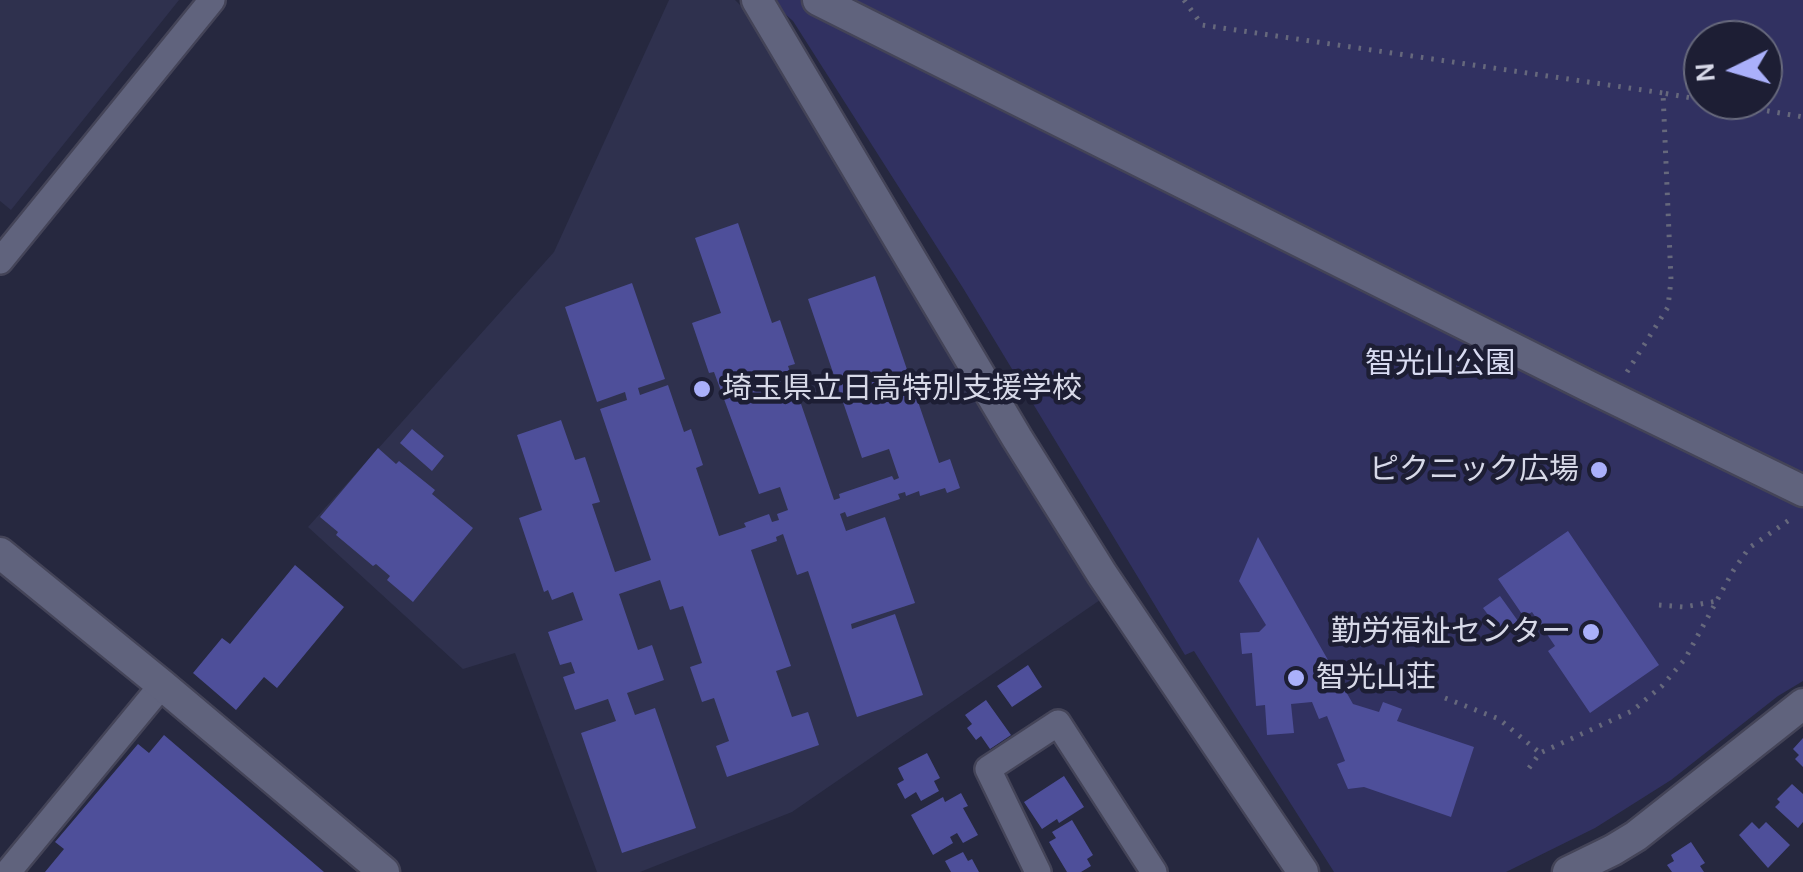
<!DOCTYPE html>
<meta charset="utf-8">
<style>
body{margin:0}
#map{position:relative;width:1803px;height:872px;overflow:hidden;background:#26283f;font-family:Karla,sans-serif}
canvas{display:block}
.north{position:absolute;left:1683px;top:20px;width:100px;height:100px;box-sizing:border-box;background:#1d1e34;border:2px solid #67697c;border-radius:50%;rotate:265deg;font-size:28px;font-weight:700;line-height:40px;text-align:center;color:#d7d9e8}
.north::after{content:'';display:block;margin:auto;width:35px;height:45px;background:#aab0fb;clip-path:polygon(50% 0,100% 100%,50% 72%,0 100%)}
</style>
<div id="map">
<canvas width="1803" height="872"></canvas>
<div class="north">N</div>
</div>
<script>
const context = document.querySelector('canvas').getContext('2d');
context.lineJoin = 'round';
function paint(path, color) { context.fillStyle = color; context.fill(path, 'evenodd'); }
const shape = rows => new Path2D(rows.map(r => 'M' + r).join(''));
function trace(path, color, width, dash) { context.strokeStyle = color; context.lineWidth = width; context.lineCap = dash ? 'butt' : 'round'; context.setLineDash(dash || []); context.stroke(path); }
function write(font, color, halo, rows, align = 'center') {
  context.font = font + ' Karla,"Noto Sans JP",sans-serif'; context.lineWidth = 9; context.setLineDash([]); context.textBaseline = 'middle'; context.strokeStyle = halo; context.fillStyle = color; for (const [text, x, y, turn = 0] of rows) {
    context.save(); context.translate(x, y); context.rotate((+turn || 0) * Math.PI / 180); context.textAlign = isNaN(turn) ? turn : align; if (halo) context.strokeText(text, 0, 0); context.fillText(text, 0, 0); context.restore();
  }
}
paint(shape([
 [0,0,179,0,11,210,0,201],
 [669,0,735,0,754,19,805,111,1100,600,792,812,640,872,597,872,515,653,463,669,308,527,554,252]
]), '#2f314e');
paint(shape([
 [769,0,1803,0,1803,681,1778,696,1671,780,1595,828,1506,872,1334,872,1194,651,1185,655,963,288,793,21],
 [1703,40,1763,40,1763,100,1703,100]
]), '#313161');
paint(shape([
 [738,223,772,323,780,320,795,364,788,366,834,500,840,498,839,494,892,476,894,480,899,478,889,449,862,458,808,299,875,276,939,463,950,459,960,488,947,493,945,488,920,496,919,491,906,496,905,492,898,494,900,499,847,517,845,512,840,514,846,531,885,517,915,603,851,624,852,629,895,614,923,695,857,717,808,571,797,575,783,534,776,537,777,541,751,550,791,666,776,671,792,717,808,712,819,745,727,777,716,746,729,741,714,698,702,702,690,667,702,663,683,606,670,610,660,580,619,594,638,650,652,645,664,680,627,693,635,715,655,708,696,828,622,853,581,733,616,721,608,699,575,710,563,677,575,673,571,662,560,665,548,632,583,620,573,592,552,600,548,590,544,592,519,518,542,510,517,435,561,420,575,460,585,457,600,502,592,504,615,572,651,560,600,409,627,400,625,392,597,402,565,307,632,283,665,379,638,388,640,395,668,385,684,432,691,429,703,465,696,468,719,536,746,527,744,523,769,514,772,522,779,520,777,514,788,510,780,487,759,494,714,372,709,373,692,323,721,313,695,238],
 [412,429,444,456,432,471,400,443],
 [378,448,396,464,399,461,435,490,432,494,473,528,413,602,387,580,390,576,376,564,373,566,336,535,338,532,320,517],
 [1568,531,1659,665,1590,713,1548,651,1555,646,1532,612,1524,617,1498,579],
 [1258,537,1353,704,1379,712,1383,702,1402,709,1397,721,1474,747,1451,817,1364,787,1348,789,1337,764,1345,761,1327,716,1319,719,1312,702,1291,704,1294,733,1267,735,1265,705,1256,706,1252,653,1242,654,1240,633,1259,632,1266,625,1239,581],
 [295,565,344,607,277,688,264,677,236,710,193,673,222,638,230,644],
 [1500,596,1518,621,1501,632,1483,608],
 [1028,665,1042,687,1012,707,997,686],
 [986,700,1011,735,990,749,981,736,976,740,967,728,972,724,965,715],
 [164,735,324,872,45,872,64,849,55,842,138,744,149,753],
 [1803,738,1803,767,1795,759,1799,755,1793,749],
 [927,753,940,778,934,781,939,791,921,801,916,792,905,799,897,784,904,780,898,768],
 [1064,776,1084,807,1059,823,1057,819,1042,829,1024,802],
 [1792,784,1803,794,1803,822,1798,828,1775,807,1780,802,1777,799],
 [961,793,968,806,963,808,978,835,963,843,957,833,950,837,953,843,933,855,911,815,943,797,945,802],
 [1072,820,1093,855,1087,859,1091,866,1081,872,1067,872,1049,842,1056,838,1052,832],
 [1752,822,1759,829,1766,822,1790,845,1768,868,1739,835],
 [1691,842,1705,863,1700,866,1704,872,1672,872,1667,865,1674,861,1671,855],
 [963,852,968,861,972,859,979,872,951,872,945,861]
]), '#4e4f9a');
const street = shape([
 [0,261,212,0],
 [8,872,162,685],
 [1038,872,988,769,1058,723,1154,872]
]);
const secondary = shape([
 [757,0,1017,438,1102,574,1303,872],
 [818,0,1588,386,1803,491],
 [0,553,162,685,384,872],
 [1568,872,1613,850,1636,836,1803,704]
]);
trace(street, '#444458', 30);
trace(secondary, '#444458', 35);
trace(shape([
 [1184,0,1202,25,1663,93],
 [1705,100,1803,117],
 [1627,372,1668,307,1671,280,1663,93,1703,100],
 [1659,605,1684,607,1717,601],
 [1445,698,1499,719,1540,753],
 [1529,768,1540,753,1632,711,1662,686,1685,659,1733,571,1749,548,1792,518]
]), '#66687c', 5, [2.5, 8]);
trace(street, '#60637d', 25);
trace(secondary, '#60637d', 30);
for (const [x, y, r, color] of [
 [702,389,10,"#aab0fb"],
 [1599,470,10,"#aab0fb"],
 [1591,632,10,"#aab0fb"],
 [1296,678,10,"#aab0fb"]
]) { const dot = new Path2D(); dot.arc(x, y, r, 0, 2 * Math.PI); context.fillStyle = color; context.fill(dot); trace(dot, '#1d1e34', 4); }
write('30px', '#d8dbf1', '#1d1e34', [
 ["智光山公園",1440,364]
]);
write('30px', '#d7d9e8', '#1d1e34', [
 ["埼玉県立日高特別支援学校",722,389],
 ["ピクニック広場",1579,470,"right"],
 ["勤労福祉センター",1571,632,"right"],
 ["智光山荘",1316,678]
], 'left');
</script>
